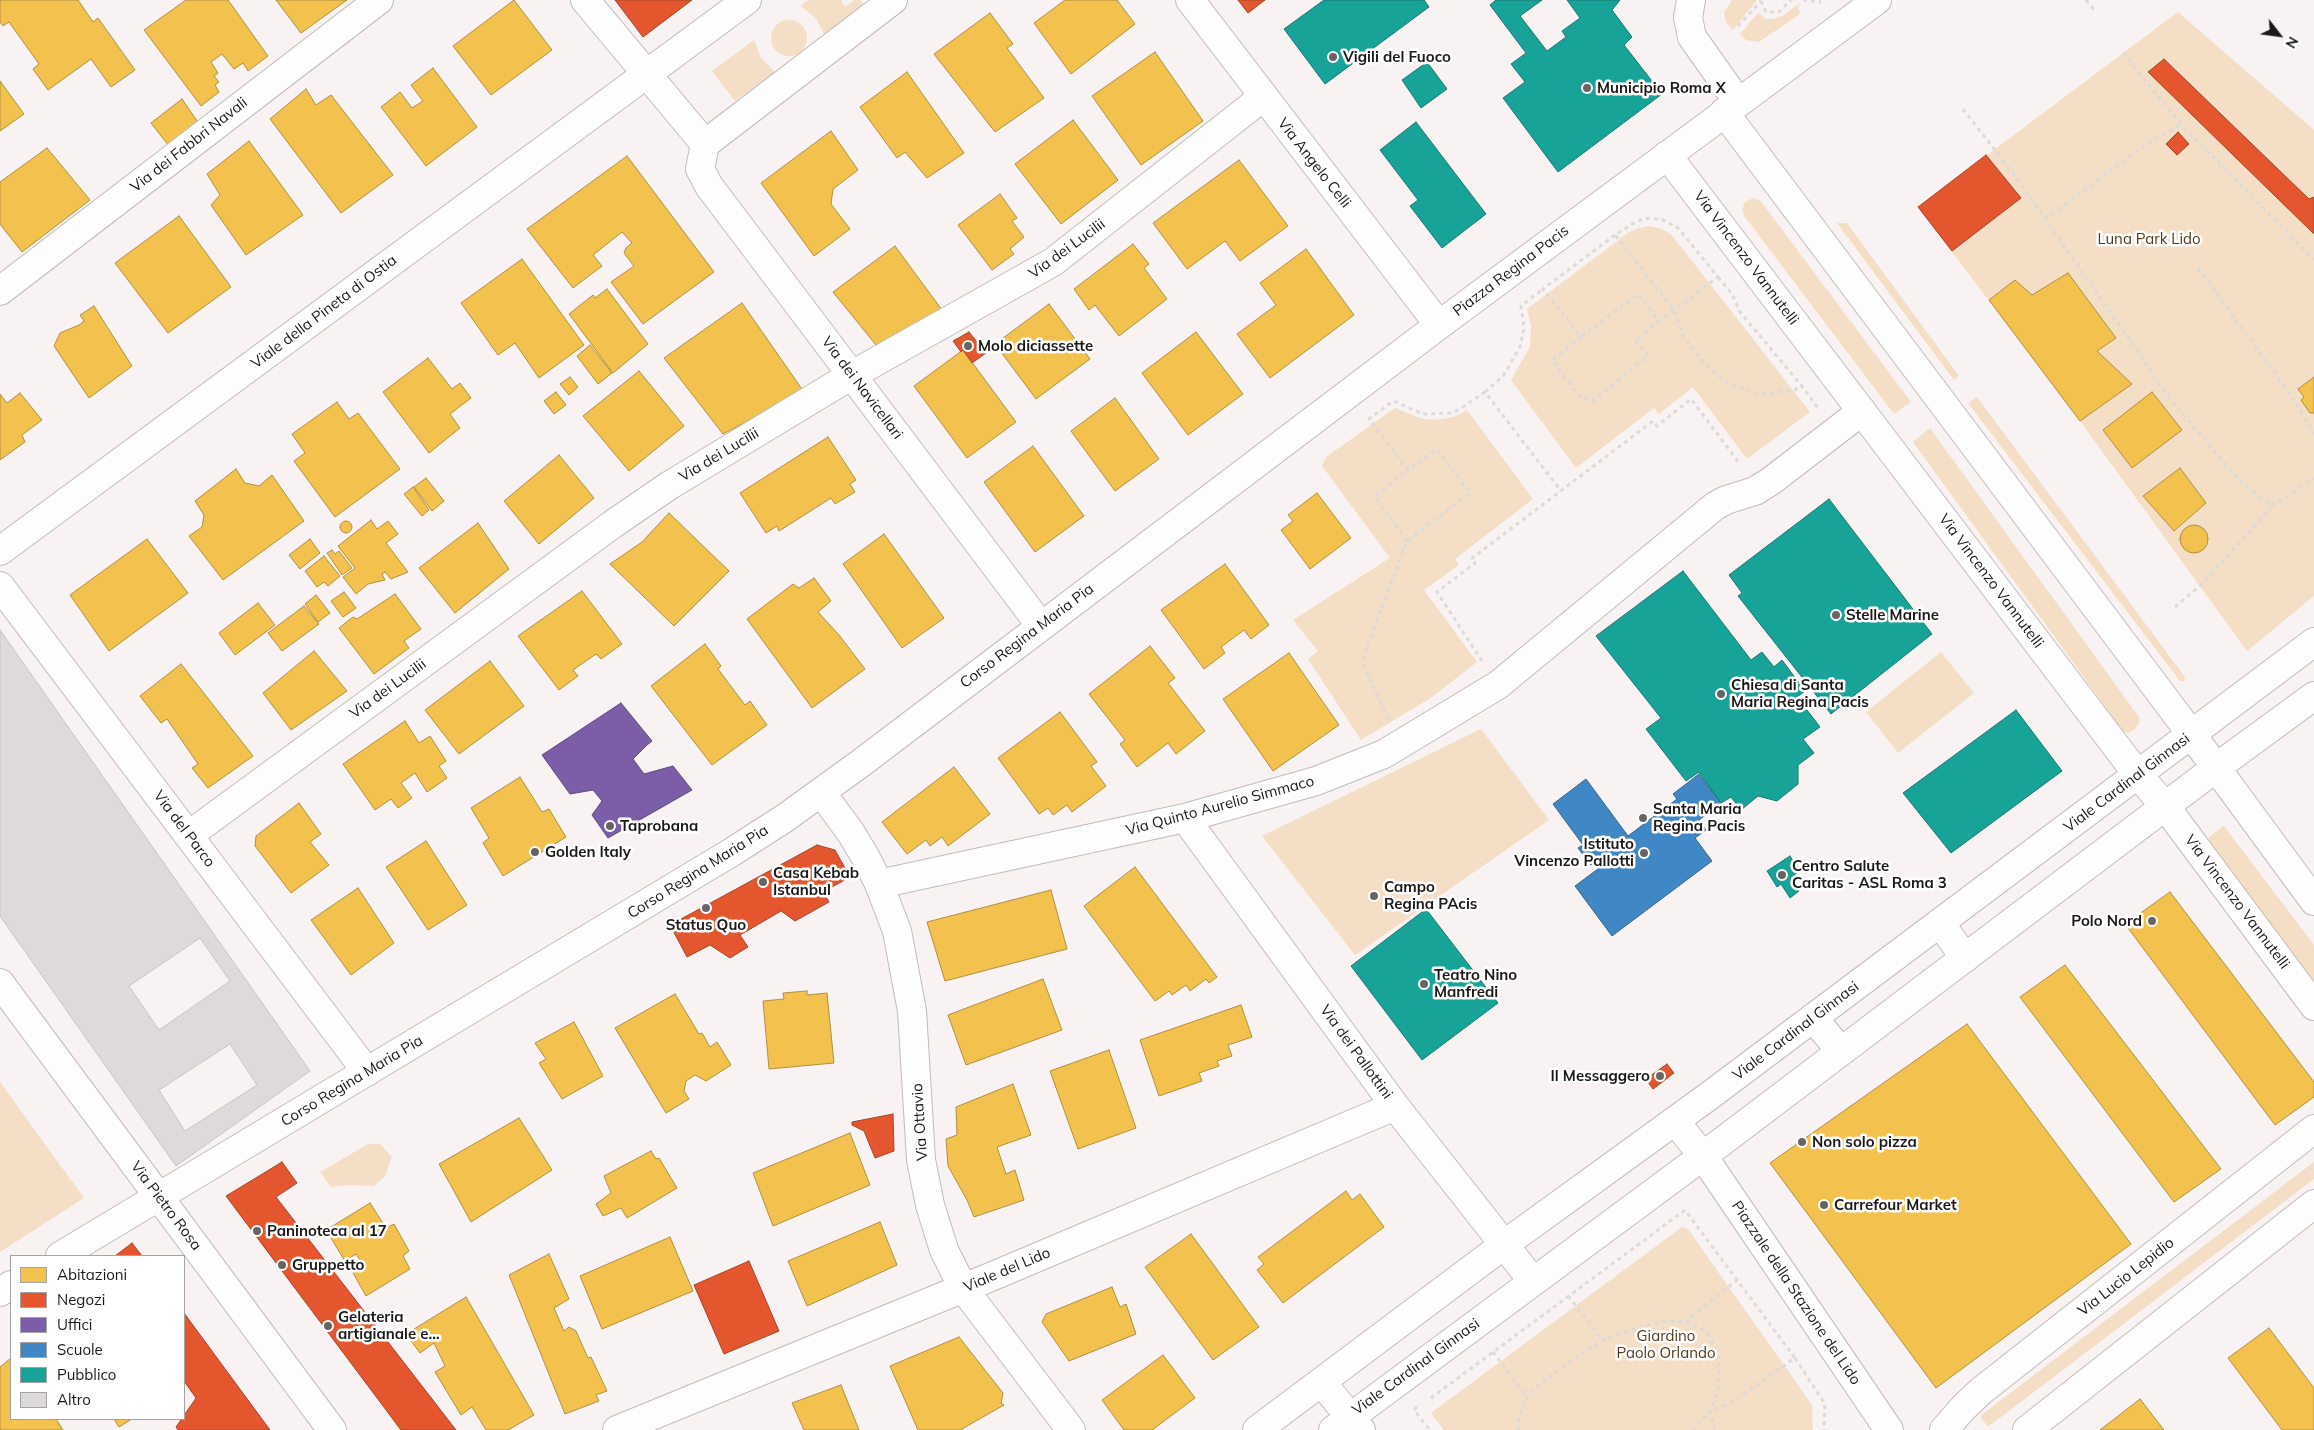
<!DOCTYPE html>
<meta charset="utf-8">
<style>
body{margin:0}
#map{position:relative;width:2314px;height:1430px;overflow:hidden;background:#f8f2f2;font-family:Mulish,sans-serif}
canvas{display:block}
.legend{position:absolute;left:10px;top:1255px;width:175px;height:165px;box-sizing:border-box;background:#fff;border:1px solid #a4a3a3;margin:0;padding:6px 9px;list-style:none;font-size:15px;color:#1c1818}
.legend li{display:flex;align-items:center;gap:10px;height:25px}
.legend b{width:25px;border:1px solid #a4a3a3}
.north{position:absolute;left:2254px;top:10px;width:50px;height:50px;-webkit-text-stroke:4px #fff;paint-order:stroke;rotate:120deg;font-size:14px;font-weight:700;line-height:20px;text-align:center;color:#1c1818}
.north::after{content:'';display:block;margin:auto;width:18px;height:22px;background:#1c1818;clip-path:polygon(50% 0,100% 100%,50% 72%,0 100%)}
</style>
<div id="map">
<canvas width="2314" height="1430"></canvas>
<ul class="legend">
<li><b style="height:14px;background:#f2c14e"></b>Abitazioni</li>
<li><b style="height:14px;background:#e4572e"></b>Negozi</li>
<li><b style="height:14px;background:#7b5ea7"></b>Uffici</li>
<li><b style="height:14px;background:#3f88c5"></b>Scuole</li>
<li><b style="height:14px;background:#17a398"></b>Pubblico</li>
<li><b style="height:14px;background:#dedadb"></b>Altro</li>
</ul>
<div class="north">N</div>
</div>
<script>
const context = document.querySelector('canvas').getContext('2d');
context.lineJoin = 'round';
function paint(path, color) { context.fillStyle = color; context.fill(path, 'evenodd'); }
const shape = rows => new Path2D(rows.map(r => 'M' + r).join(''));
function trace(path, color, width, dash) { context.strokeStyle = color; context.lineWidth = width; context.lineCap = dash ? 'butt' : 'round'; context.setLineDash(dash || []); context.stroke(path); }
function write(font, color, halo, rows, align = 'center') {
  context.font = font + ' Mulish,sans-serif'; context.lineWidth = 5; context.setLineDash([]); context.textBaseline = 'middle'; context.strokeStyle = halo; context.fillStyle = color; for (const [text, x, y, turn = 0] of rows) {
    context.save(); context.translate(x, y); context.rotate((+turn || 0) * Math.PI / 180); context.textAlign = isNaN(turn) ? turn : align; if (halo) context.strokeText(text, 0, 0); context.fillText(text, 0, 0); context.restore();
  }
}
paint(shape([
 [808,0,841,0,845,7,854,0,860,0,865,6,825,36,816,18,800,6],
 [1732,0,1757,0,1733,30,1726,22,1724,12],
 [1800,3,1798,7,1800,14,1759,42,1746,40,1740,34,1758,13,1766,19,1773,19,1782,16],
 [2178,12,2314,130,2314,596,2247,651,2080,421,1918,207],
 '771 38a18 18 0 1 1 36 0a18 18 0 1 1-36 0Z',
 [754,40,761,58,775,72,735,101,712,71],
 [1753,198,1760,200,1911,402,1894,414,1745,217,1742,210,1745,202],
 [1837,223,1847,223,1959,376,1954,380],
 [1649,226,1659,228,1671,234,1810,412,1747,459,1693,387,1659,414,1654,408,1576,468,1511,380,1530,347,1531,326,1527,309,1628,233,1639,228],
 [1977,397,2185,677,2184,681,2180,681,1968,403],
 [1395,408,1423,419,1435,420,1454,417,1467,410,1533,499,1455,559,1459,565,1424,590,1477,662,1432,697,1361,740,1308,659,1318,651,1293,620,1390,558,1322,466,1326,457],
 [1930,428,2139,717,2139,723,2134,730,2128,733,2123,731,1913,442],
 [1941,652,1974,693,1898,753,1866,712],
 [1481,729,1549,820,1355,955,1262,836],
 [2224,826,2314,945,2314,984,2210,842,2209,837],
 [0,1082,84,1198,0,1252],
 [368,1144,380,1144,392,1157,385,1176,374,1186,351,1185,331,1187,320,1172],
 [2314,1162,2314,1179,1988,1427,1980,1416],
 [1682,1227,1688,1229,1812,1405,1813,1430,1444,1430,1431,1413]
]), '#f4dec5');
const homes = shape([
 [0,0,78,0,93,22,98,18,135,70,111,87,91,59,48,90,33,69,39,64,9,22,3,26,0,22,0,0],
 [186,0,228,0,268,56,248,71,243,63,234,69,222,54,211,62,218,73,214,76,219,82,215,85,219,92,201,106,144,30,186,0],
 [276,0,347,0,301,33,276,0],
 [514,0,552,50,491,95,453,46,514,0],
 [1065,0,1117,0,1135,24,1071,74,1034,23,1065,0],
 [990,13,1013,44,1007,48,1044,98,995,132,934,54,990,13],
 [1155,52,1203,121,1141,165,1092,96,1155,52],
 [433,68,477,127,426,166,381,107,400,92,412,108,423,101,411,85,433,68],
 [907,72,964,153,927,178,905,152,897,158,860,107,907,72],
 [0,81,24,114,0,131,0,81],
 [306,89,316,105,331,95,393,175,341,213,270,119,306,89],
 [182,99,202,128,172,150,151,123,182,99],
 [1073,120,1118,180,1061,224,1015,164,1073,120],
 [831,131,858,170,833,189,831,204,850,229,814,256,761,183,831,131],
 [249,141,303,215,246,255,211,205,220,195,207,174,249,141],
 [47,148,90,200,22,252,0,224,0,182,47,148],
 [627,156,714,272,643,324,611,282,634,266,624,253,626,248,632,243,622,232,593,255,602,266,573,288,527,229,627,156],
 [1239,160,1288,226,1240,261,1225,241,1187,269,1153,223,1239,160],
 [1000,194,1017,218,1012,221,1024,237,1010,249,1014,254,992,270,958,225,1000,194],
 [179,216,231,287,168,333,115,263,179,216],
 [1133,244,1149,264,1144,268,1167,299,1119,336,1095,305,1089,310,1074,289,1133,244],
 [895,246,942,310,876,345,833,292,895,246],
 [1306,249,1354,315,1270,378,1237,334,1276,305,1260,283,1306,249],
 [522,259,584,345,539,378,515,343,498,355,461,303,522,259],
 [2068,273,2116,338,2097,351,2132,384,2080,421,1989,300,2015,280,2032,295,2068,273],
 [607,289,648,344,613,373,569,314,593,295,595,298,607,289],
 [742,303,804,392,723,434,664,358,742,303],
 [1049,304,1090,359,1036,399,995,344,1049,304],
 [94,306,132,366,89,398,54,346,60,333,79,325,84,321,80,315,94,306],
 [1196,332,1243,394,1188,435,1142,373,1196,332],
 [590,345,612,373,598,384,577,356,590,345],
 [963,350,1016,422,967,458,914,386,963,350],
 [428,358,452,389,460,383,471,398,450,414,460,428,429,453,383,392,428,358],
 [639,371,684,426,629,471,583,416,639,371],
 [570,377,578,387,569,395,560,384,570,377],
 [2314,377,2314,413,2310,413,2301,400,2304,397,2298,389,2314,377],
 [556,392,566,405,554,414,544,401,556,392],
 [2152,392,2182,430,2132,468,2103,430,2152,392],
 [20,393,42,420,22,435,25,442,0,460,0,394,7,403,20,393],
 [1115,398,1159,459,1115,491,1071,431,1115,398],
 [337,402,349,419,358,413,400,469,335,517,294,461,305,453,292,434,337,402],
 [828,437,856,480,850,484,855,492,835,504,831,498,779,531,777,526,766,533,740,493,828,437],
 [1033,446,1084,516,1035,552,984,482,1033,446],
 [559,455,594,498,539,544,504,501,559,455],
 [2180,468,2206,503,2174,531,2143,496,2180,468],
 [236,469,245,483,259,486,272,475,304,521,223,580,189,536,202,527,204,515,195,501,236,469],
 [426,478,444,501,432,511,414,487,426,478],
 [413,487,429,510,422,516,404,494,413,487],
 [1317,493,1351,538,1310,569,1281,530,1293,521,1288,515,1317,493],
 [669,513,729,571,674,626,610,564,642,542,669,513],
 [371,520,377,529,388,521,398,534,386,543,408,572,391,579,385,572,382,574,385,580,368,584,356,594,343,577,355,568,338,546,371,520],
 '340 527a6 6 0 1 1 12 0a6 6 0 1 1-12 0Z',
 [478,523,509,569,455,613,419,568,478,523],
 '2180 539a14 14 0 1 1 28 0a14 14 0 1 1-28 0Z',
 [884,534,944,618,902,648,843,564,884,534],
 [147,539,188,593,109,651,70,595,147,539],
 [310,539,320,553,300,569,289,555,310,539],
 [332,550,335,554,339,551,352,568,342,575,327,553,332,550],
 [324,556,340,576,328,586,324,582,317,587,305,571,324,556],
 [1225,564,1269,625,1251,639,1244,630,1221,647,1225,653,1204,669,1161,610,1225,564],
 [814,578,831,601,818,612,839,635,865,669,812,708,747,619,793,584,799,588,814,578],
 [582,591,622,644,601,659,596,654,573,670,578,676,559,690,518,636,582,591],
 [344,592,356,608,343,617,331,601,344,592],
 [395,594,421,629,404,641,409,648,374,674,339,628,353,617,357,619,395,594],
 [316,595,330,613,318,622,305,604,316,595],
 [258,603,275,625,235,655,219,633,258,603],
 [304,606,319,624,282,651,268,633,304,606],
 [705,644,721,666,718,669,745,705,750,701,767,725,712,765,651,686,705,644],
 [1150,646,1175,678,1168,683,1205,731,1176,754,1168,743,1137,767,1120,744,1125,740,1089,694,1150,646],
 [314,651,347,691,291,730,263,693,314,651],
 [1289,653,1339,725,1273,771,1223,699,1289,653],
 [490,661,524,706,459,754,425,710,490,661],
 [181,664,253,756,208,788,192,768,198,764,167,719,161,723,140,696,181,664],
 [1060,712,1097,762,1091,766,1106,786,1072,812,1067,805,1053,815,1048,808,1039,814,998,758,1060,712],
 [405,721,419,743,430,736,446,761,439,766,447,778,427,792,415,773,401,783,412,798,398,808,391,799,375,810,343,764,405,721],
 [954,767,990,814,948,846,942,837,930,846,926,840,907,854,882,822,954,767],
 [520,777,542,812,549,809,566,837,503,876,483,843,489,838,471,808,520,777],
 [299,803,321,834,310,842,329,865,291,893,255,846,256,836,299,803],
 [426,841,467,905,428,930,386,867,426,841],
 [1135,867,1217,977,1209,983,1206,979,1190,991,1186,985,1172,995,1169,991,1155,1001,1084,906,1135,867],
 [358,888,394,943,351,975,311,920,358,888],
 [1051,890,1067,949,945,981,927,922,1051,890],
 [2170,892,2314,1082,2314,1097,2275,1125,2125,924,2170,892],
 [2065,965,2221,1169,2174,1202,2020,997,2065,965],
 [1043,979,1062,1030,966,1065,948,1015,1043,979],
 [807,991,807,995,827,993,834,1063,769,1069,763,1001,784,999,783,993,807,991],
 [675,994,699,1034,702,1033,710,1047,717,1042,731,1065,706,1081,695,1075,686,1081,684,1091,689,1099,666,1113,615,1028,675,994],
 [1241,1005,1252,1037,1228,1045,1232,1056,1217,1061,1219,1066,1199,1073,1202,1081,1159,1096,1140,1040,1241,1005],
 [574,1022,603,1076,562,1099,539,1063,546,1059,535,1043,574,1022],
 [1967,1024,2131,1244,1936,1388,1770,1163,1967,1024],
 [1109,1050,1136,1128,1078,1149,1050,1071,1109,1050],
 [1013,1084,1031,1135,997,1147,1006,1174,1015,1170,1024,1200,974,1217,967,1200,948,1166,946,1139,957,1135,956,1107,1013,1084],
 [519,1118,552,1170,471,1222,439,1164,519,1118],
 [850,1133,870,1185,773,1226,753,1173,850,1133],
 [651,1151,656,1159,659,1158,677,1188,627,1218,621,1208,603,1216,596,1204,611,1193,604,1176,651,1151],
 [1346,1191,1352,1200,1360,1194,1384,1227,1283,1303,1257,1270,1264,1264,1258,1257,1346,1191],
 [370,1203,386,1228,394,1224,409,1251,403,1256,410,1269,366,1296,353,1273,364,1266,356,1254,345,1261,326,1230,370,1203],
 [880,1222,897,1265,807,1306,788,1261,880,1222],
 [1191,1234,1259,1327,1213,1360,1145,1267,1191,1234],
 [670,1237,693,1291,602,1329,580,1276,670,1237],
 [549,1254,569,1299,554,1308,564,1331,569,1327,576,1331,588,1358,591,1357,607,1391,596,1395,599,1401,565,1414,509,1275,549,1254],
 [1112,1287,1120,1307,1126,1304,1136,1334,1069,1361,1042,1322,1046,1314,1112,1287],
 [466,1297,534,1415,508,1430,486,1430,472,1407,461,1415,435,1372,445,1366,434,1343,420,1353,406,1334,466,1297],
 [2269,1328,2314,1388,2314,1430,2282,1430,2228,1358,2269,1328],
 [959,1337,1003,1393,1001,1403,1004,1405,960,1430,918,1430,890,1366,959,1337],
 [1163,1355,1195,1398,1152,1430,1124,1430,1102,1400,1163,1355],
 [11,1358,11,1419,56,1419,63,1430,0,1430,0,1367,11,1358],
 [841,1385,859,1430,804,1430,792,1403,841,1385],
 [2140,1399,2164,1430,2100,1430,2140,1399],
 [114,1419,132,1419,119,1427,114,1419]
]);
paint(homes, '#f2c14e');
trace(homes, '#b28e3e', 1);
const shops = shape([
 [615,0,692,0,643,37,615,0],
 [1238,0,1265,0,1248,13,1238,0],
 [2164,59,2309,199,2314,197,2314,234,2148,72,2164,59],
 [2178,132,2189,144,2177,155,2166,144,2178,132],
 [1986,155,2021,198,1952,251,1918,207,1986,155],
 [969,332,986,353,972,363,963,350,961,352,953,341,969,332],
 [817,845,835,850,850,877,823,892,829,902,795,921,781,911,740,935,748,947,730,958,710,945,687,957,670,925,817,845],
 [1667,1064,1674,1073,1653,1089,1646,1079,1667,1064],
 [893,1114,894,1151,875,1158,864,1131,852,1125,852,1122,893,1114],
 [282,1162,297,1183,276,1197,456,1430,401,1430,226,1196,282,1162],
 [132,1243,142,1256,115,1256,132,1243],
 [749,1261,779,1331,724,1354,694,1285,749,1261],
 [184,1313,270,1430,178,1430,176,1427,196,1398,184,1381,184,1313]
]);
paint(shops, '#e4572e');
trace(shops, '#a84427', 1);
const offices = shape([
 [621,703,652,741,647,745,633,759,644,774,673,766,692,790,608,838,592,815,602,801,593,790,570,794,542,755,621,703]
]);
paint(offices, '#7b5ea7');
trace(offices, '#5e497c', 1);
const schools = shape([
 [1699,774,1721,803,1699,820,1706,830,1695,838,1712,861,1612,936,1575,886,1606,863,1602,858,1591,865,1578,848,1583,845,1553,804,1586,779,1628,836,1677,799,1673,794,1699,774]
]);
paint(schools, '#3f88c5');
trace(schools, '#346691', 1);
const public = shape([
 [1324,0,1424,0,1429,7,1325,84,1284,29,1324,0],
 [1496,0,1542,0,1520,16,1547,51,1566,37,1562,31,1580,18,1567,0,1620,0,1612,10,1632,37,1624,45,1662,94,1558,172,1503,98,1525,82,1511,64,1526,53,1490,5,1496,0],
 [1427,62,1447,89,1421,108,1402,80,1427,62],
 [1416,122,1486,214,1442,248,1410,206,1418,200,1380,150,1416,122],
 [1829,499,1932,634,1831,714,1738,596,1742,593,1729,575,1829,499],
 [1683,571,1751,660,1762,652,1774,667,1782,660,1805,691,1797,697,1820,727,1803,739,1814,753,1798,765,1798,784,1777,801,1758,796,1741,810,1731,797,1721,803,1699,772,1686,781,1646,729,1661,718,1596,636,1683,571],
 [2016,710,2062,771,1951,853,1903,793,2016,710],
 [1790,856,1800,871,1790,878,1799,891,1790,898,1781,884,1777,887,1767,871,1790,856],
 [1426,909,1498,1003,1422,1060,1351,966,1426,909]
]);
paint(public, '#17a398');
trace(public, '#187972', 1);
const building = shape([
 [0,630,310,1071,176,1166,0,916,0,630],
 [200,938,230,981,159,1030,129,986,200,938],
 [230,1044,257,1085,185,1131,159,1090,230,1044]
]);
paint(building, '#dedadb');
trace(building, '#c8c3c4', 1);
const street = shape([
 [585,0,705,144,893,0],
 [1190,0,1439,325],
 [1691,0,1688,18,1692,37,1738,102],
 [1724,112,2192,735],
 [705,144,700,169,709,186,1041,626],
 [1667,155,2138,775,2165,806,2314,1006],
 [0,291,379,0],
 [0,551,747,0],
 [0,586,367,1072],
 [821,792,851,833,866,858,879,884,897,931,912,1011,921,1160,930,1205,944,1250,963,1288,1071,1430],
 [1185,818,1395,1106,1532,1280],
 [189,835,613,524,670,485,852,375,1053,262,1263,97],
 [879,884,1185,818,1316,781,1384,754,1498,685,1715,506,1726,500,1755,491,1771,481,1862,411],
 [1940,923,1965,958],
 [0,983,332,1430],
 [1813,1018,1841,1051],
 [1675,1121,1703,1156,1889,1430],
 [60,1256,732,852,785,818,861,763,1439,325,1877,0],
 [0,1292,11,1285],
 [1322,1383,1361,1430],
 [617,1430,993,1276,1395,1106],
 [1944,1430,1963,1408,1981,1391,2314,1129],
 [2027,1430,2314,1204]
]);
const secondary = shape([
 [2192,735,2314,901],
 [1257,1430,1505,1244,1709,1096,2314,642],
 [1333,1430,1703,1156,2217,767,2314,696]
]);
trace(street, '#c0bcbc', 30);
trace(secondary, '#c0bcbc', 30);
trace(shape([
 [1803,0,1821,2],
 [2086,0,2095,11],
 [1761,1,1766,12,1779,12,1791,0],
 [1738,26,1761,1],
 [2123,53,2181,124,2314,260],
 [1963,109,2015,176,2139,353,2164,392,2241,482,2272,505,2288,496,2314,478],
 [2045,219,2139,149,2181,124],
 [1615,235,1543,289,1581,337,1638,294,1659,321,1674,310,1718,277,1678,228,1663,220,1650,218,1637,221,1615,235,1674,310,1684,337,1707,366,1722,379,1739,388,1762,394,1795,390,1801,385,1818,408],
 [2198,268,2290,394,2314,434],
 [1718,277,1732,294,1740,312,1801,385],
 [1581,337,1552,360,1579,396,1593,401,1648,356,1635,340,1659,321],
 [1485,392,1503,376,1520,347,1524,328,1521,306,1543,289],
 [1407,541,1375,497,1408,470],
 [2175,607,2201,585,2271,508],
 [1482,661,1437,592,1475,563,1471,559,1653,421,1657,426,1691,399,1740,464],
 [1388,719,1364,665,1366,648,1407,541,1470,493,1437,449,1408,470,1369,419,1393,401,1423,414,1450,413,1460,409,1485,392,1561,491],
 [1568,1296,1603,1340],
 [1685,1322,1737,1280],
 [1493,1352,1527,1397],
 [1795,1358,1825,1404,1824,1430],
 [1431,1398,1685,1210,1795,1358,1732,1402,1710,1411,1715,1430],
 [1417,1407,1414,1410,1430,1430],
 [1518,1430,1519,1417,1527,1397,1546,1379,1568,1363,1603,1340,1647,1325,1669,1321,1685,1322,1699,1327,1709,1336,1719,1359,1718,1391,1710,1411,1693,1430]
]), '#dddada', 3, [4, 4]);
trace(street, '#fefdfd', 28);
trace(secondary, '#fefdfd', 28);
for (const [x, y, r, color] of [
 [1333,57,5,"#696464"],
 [1587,88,5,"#696464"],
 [968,346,5,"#696464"],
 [1836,615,5,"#696464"],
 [1721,694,5,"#696464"],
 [1643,818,5,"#696464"],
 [610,826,5,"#696464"],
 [535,852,5,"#696464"],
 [1644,853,5,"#696464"],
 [1782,875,5,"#696464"],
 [763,882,5,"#696464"],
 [1374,896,5,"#696464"],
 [706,908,5,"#696464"],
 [2152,921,5,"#696464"],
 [1424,984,5,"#696464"],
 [1660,1076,5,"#696464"],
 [1802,1142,5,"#696464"],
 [1824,1205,5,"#696464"],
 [257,1231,5,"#696464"],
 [282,1265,5,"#696464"],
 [328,1326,5,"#696464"]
]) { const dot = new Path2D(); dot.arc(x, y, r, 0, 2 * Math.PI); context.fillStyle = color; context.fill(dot); trace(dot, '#fff', 2); }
write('bold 15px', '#1c1818', '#fff', [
 ["Vigili del Fuoco",1343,57],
 ["Municipio Roma X",1597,88],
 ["Molo diciassette",978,346],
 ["Stelle Marine",1846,615],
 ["Chiesa di Santa",1731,685],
 ["Maria Regina Pacis",1731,702],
 ["Santa Maria",1653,809],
 ["Regina Pacis",1653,826],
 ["Taprobana",620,826],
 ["Istituto",1634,844,"right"],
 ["Vincenzo Pallotti",1634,861,"right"],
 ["Golden Italy",545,852],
 ["Centro Salute",1792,866],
 ["Caritas - ASL Roma 3",1792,883],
 ["Casa Kebab",773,873],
 ["Istanbul",773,890],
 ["Campo",1384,887],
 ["Regina PAcis",1384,904],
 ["Polo Nord",2142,921,"right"],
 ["Status Quo",706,925,"center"],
 ["Teatro Nino",1434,975],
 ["Manfredi",1434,992],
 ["Il Messaggero",1650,1076,"right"],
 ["Non solo pizza",1812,1142],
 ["Carrefour Market",1834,1205],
 ["Paninoteca al 17",267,1231],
 ["Gruppetto",292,1265],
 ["Gelateria",338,1317],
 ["artigianale e…",338,1334]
], 'left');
write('15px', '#1c1818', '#fff', [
 ["Via dei Fabbri Navali",189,145,-38],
 ["Via Angelo Celli",1314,163,52],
 ["Via dei Lucilii",1067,249,-36],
 ["Via Vincenzo Vannutelli",1746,258,53],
 ["Piazza Regina Pacis",1511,271,-37],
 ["Viale della Pineta di Ostia",324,312,-37],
 ["Via dei Navicellari",862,388,53],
 ["Via dei Lucilii",719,455,-31],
 ["Via Vincenzo Vannutelli",1991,581,53],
 ["Corso Regina Maria Pia",1027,636,-37],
 ["Via dei Lucilii",388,689,-36],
 ["Viale Cardinal Ginnasi",2127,783,-37],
 ["Via Quinto Aurelio Simmaco",1220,806,-15],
 ["Via del Parco",184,829,53],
 ["Corso Regina Maria Pia",698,872,-32],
 ["Via Vincenzo Vannutelli",2237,902,53],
 ["Viale Cardinal Ginnasi",1796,1031,-37],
 ["Via dei Pallottini",1356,1052,54],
 ["Corso Regina Maria Pia",352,1081,-31],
 ["Via Ottavio",920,1122,-94],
 ["Via Pietro Rosa",166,1206,53],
 ["Viale del Lido",1007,1270,-23],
 ["Via Lucio Lepidio",2126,1277,-38],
 ["Piazzale della Stazione del Lido",1796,1293,56],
 ["Viale Cardinal Ginnasi",1416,1367,-36]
]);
write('15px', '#523b1a', '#fff', [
 ["Luna Park Lido",2149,239],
 ["Giardino",1666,1336],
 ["Paolo Orlando",1666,1353]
]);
</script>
